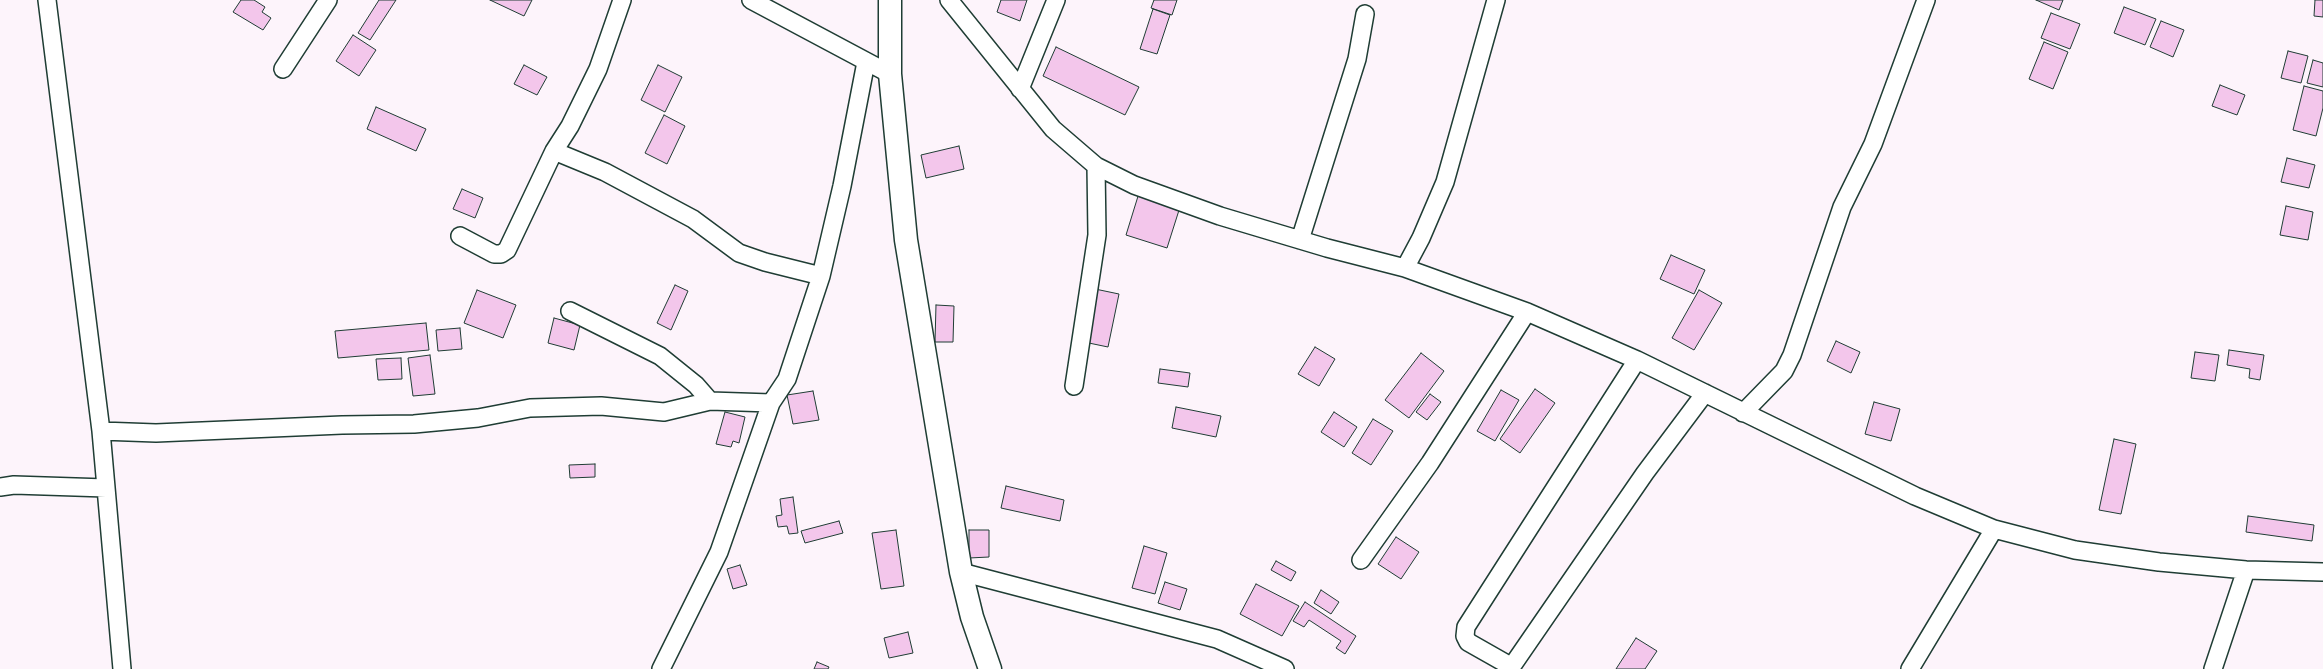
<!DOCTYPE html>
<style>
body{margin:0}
canvas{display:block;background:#fdf4fb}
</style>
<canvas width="2323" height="669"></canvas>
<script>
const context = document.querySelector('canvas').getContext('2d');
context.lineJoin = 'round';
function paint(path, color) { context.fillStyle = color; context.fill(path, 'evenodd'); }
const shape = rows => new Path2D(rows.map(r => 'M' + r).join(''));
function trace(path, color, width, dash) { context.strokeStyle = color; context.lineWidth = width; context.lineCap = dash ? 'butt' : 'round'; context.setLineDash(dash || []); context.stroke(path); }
const building = shape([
 [241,0,254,0,265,7,262,12,271,18,263,30,233,12,241,0],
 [379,0,396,0,370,40,358,33,379,0],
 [490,0,532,0,524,16,490,0],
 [1001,0,1027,0,1020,21,997,12,1001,0],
 [1154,0,1177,0,1172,15,1151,8,1154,0],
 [2036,0,2063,0,2059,10,2036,0],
 [2315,0,2323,0,2323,17,2314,16,2315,0],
 [2124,7,2156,19,2145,45,2114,33,2124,7],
 [1153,9,1170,15,1157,54,1140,49,1153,9],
 [2051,13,2080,24,2070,49,2041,38,2051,13],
 [2161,21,2184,30,2173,57,2150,47,2161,21],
 [353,35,376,50,359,76,336,61,353,35],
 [2044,42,2068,52,2053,89,2029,79,2044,42],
 [1056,47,1139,87,1125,115,1043,76,1056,47],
 [2288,51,2308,56,2301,83,2281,78,2288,51],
 [2313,60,2323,63,2323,87,2307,83,2313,60],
 [524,65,547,77,537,95,514,84,524,65],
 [658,65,682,77,665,112,641,100,658,65],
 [2220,85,2245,95,2237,115,2212,106,2220,85],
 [2304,86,2323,91,2323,108,2316,136,2293,130,2304,86],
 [376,107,426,129,416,151,367,129,376,107],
 [664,115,685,126,667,164,645,153,664,115],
 [959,146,964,169,926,178,921,155,959,146],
 [2287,158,2315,165,2309,188,2281,182,2287,158],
 [462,189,483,198,475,218,453,209,462,189],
 [1139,193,1180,207,1167,248,1126,235,1139,193],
 [2286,206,2313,212,2308,240,2280,235,2286,206],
 [1671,255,1705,270,1694,294,1660,279,1671,255],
 [675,285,688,291,671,330,657,323,675,285],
 [1095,289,1119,294,1108,347,1084,342,1095,289],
 [477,290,516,305,503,338,464,323,477,290],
 [1699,290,1722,303,1694,350,1672,338,1699,290],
 [936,305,954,306,953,342,935,342,936,305],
 [554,318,580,325,574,350,548,343,554,318],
 [426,323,429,350,338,358,335,331,426,323],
 [460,328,462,349,438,351,436,330,460,328],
 [1836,341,1860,352,1851,373,1827,361,1836,341],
 [1315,347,1335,359,1319,386,1298,374,1315,347],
 [2229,350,2264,355,2260,380,2249,378,2250,369,2227,365,2229,350],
 [2195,352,2219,355,2215,381,2191,378,2195,352],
 [1421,353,1444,371,1409,418,1385,400,1421,353],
 [430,355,435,394,413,396,408,358,430,355],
 [401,358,402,379,378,380,376,359,401,358],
 [1160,369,1190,373,1188,387,1158,383,1160,369],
 [1535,389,1555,403,1520,453,1500,439,1535,389],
 [1501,390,1519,400,1495,441,1477,431,1501,390],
 [813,391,819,420,793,424,787,395,813,391],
 [1430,394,1441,402,1427,420,1416,412,1430,394],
 [1874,402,1900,409,1891,441,1865,434,1874,402],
 [1176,407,1221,416,1216,437,1172,428,1176,407],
 [725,412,745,417,739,443,733,441,731,447,716,444,725,412],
 [1334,412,1357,427,1344,447,1321,432,1334,412],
 [1373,419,1393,431,1371,465,1352,453,1373,419],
 [2114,439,2136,444,2121,514,2099,510,2114,439],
 [595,464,595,477,570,478,569,465,595,464],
 [1006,486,1064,500,1060,521,1001,508,1006,486],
 [793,497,798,533,789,534,787,526,778,527,776,516,782,515,780,499,793,497],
 [2248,516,2314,525,2312,541,2246,532,2248,516],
 [839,521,843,533,805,543,801,531,839,521],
 [896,530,904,586,881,589,872,533,896,530],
 [969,530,989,530,989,557,969,558,969,530],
 [1396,537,1419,552,1401,579,1378,564,1396,537],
 [1144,546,1167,553,1155,594,1132,588,1144,546],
 [1276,561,1296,572,1291,581,1271,570,1276,561],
 [740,565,747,585,733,589,727,569,740,565],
 [1165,582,1187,589,1180,610,1158,603,1165,582],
 [1256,584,1299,606,1282,636,1240,614,1256,584],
 [1321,590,1339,602,1331,614,1314,603,1321,590],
 [1305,602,1356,636,1345,654,1336,648,1341,641,1309,620,1304,627,1293,621,1305,602],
 [908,632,913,653,889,658,884,638,908,632],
 [1636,638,1657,651,1645,669,1616,669,1636,638],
 [817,662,829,667,828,669,814,669,817,662]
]);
paint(building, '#f3c6eb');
trace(building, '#1f3d34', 1);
const street = shape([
 [47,0,101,431,122,669],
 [751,0,890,74],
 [949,0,1053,129,1096,166,1134,185,1220,216,1327,248,1405,268,1527,312,1637,360,1915,496,1994,529,2075,550,2159,562,2246,570,2323,572],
 [283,69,328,0],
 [1020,89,1056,0],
 [554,151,605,172,693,219,739,253,765,262,821,276],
 [460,236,494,254,501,254,507,250,554,151,570,126,598,69,622,0],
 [1300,240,1357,59,1365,14],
 [1405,268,1421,238,1445,182,1496,0],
 [570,311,660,356,696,385,710,401],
 [1074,386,1097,235,1096,166],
 [1743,413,1784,371,1792,355,1842,207,1873,144,1926,0],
 [101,431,156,433,342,425,414,424,478,418,530,408,601,406,664,412,710,401,771,403],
 [0,487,14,485,106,488],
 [1361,560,1430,463,1527,312],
 [961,572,1217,639,1285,669],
 [1512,667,1468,642,1465,636,1466,627,1637,360],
 [661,669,719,552,771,403,787,379,821,276,842,186,866,62],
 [1510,669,1645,473,1705,393],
 [1910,669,1994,529],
 [2213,669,2246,570]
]);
const secondary = shape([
 [890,0,890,74,906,240,961,572,972,617,990,669]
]);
trace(street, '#1f3d34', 20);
trace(secondary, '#1f3d34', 25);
trace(street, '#fff', 17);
trace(secondary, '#fff', 22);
</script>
